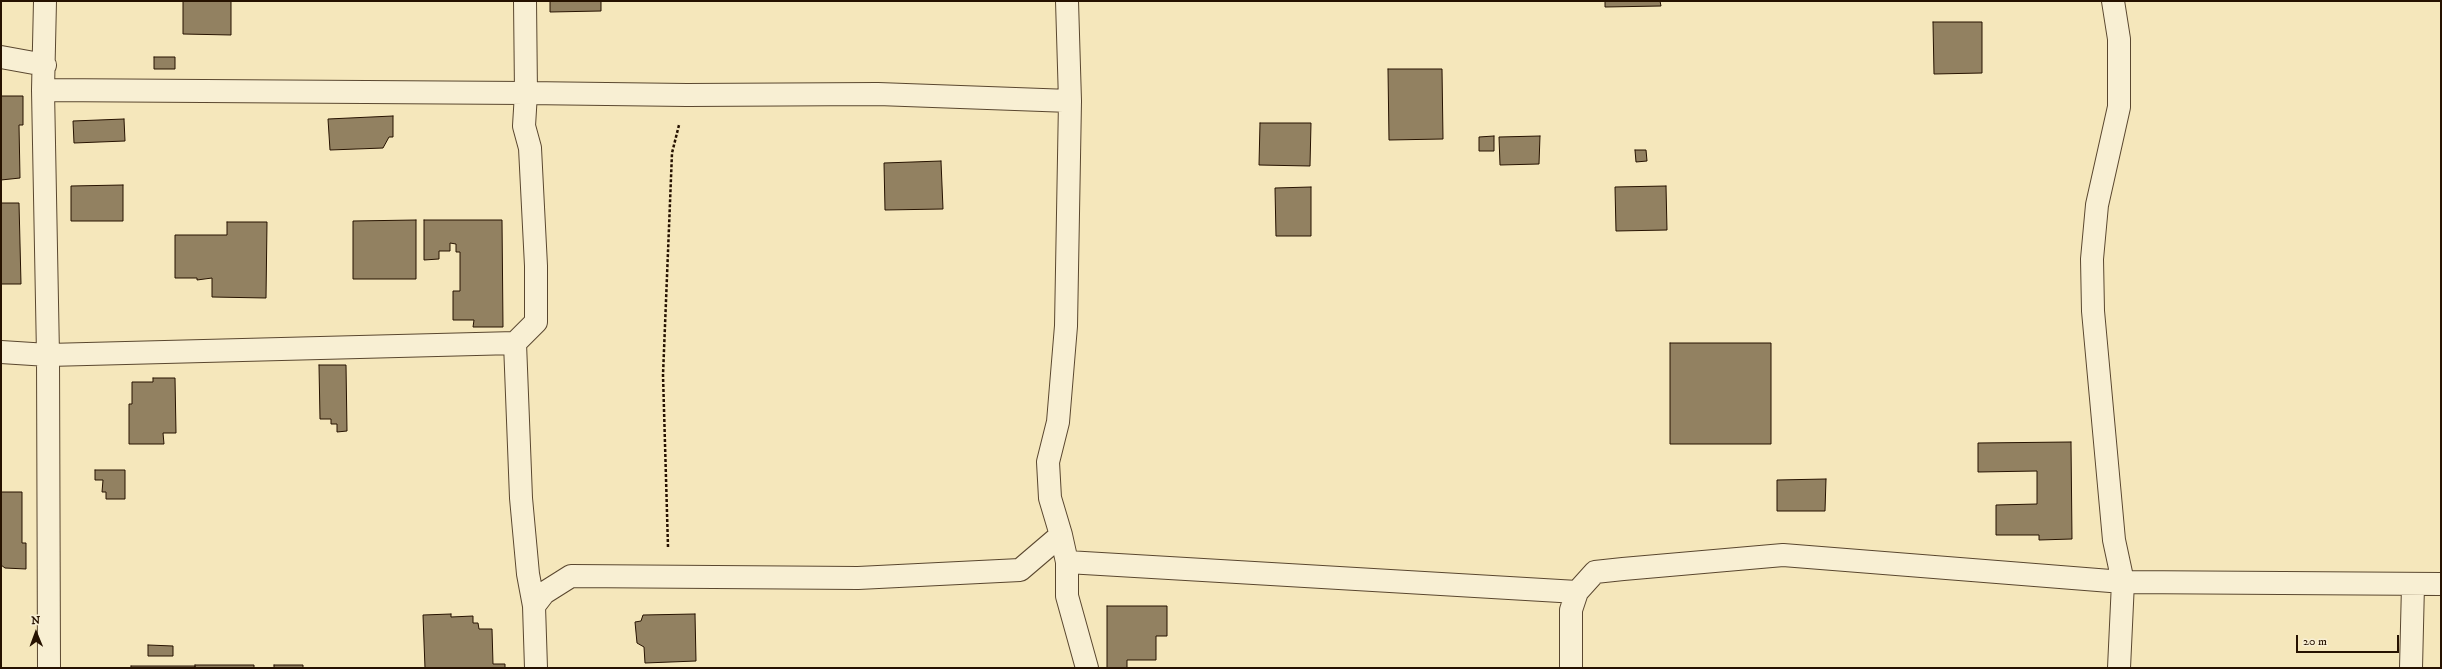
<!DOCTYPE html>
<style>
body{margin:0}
#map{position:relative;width:2442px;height:669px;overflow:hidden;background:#f5e7bb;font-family:"IM FELL DW Pica",serif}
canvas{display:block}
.frame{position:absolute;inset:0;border:2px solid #261200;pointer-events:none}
.north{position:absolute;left:16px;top:613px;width:40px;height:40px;-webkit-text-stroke:3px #f8efd3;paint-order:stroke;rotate:359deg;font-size:11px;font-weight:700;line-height:16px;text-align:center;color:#261200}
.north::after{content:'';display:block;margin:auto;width:14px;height:18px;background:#261200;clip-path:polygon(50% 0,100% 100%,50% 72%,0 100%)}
.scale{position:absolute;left:2296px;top:635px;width:103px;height:18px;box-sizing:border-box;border:2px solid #261200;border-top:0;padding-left:5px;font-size:12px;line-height:14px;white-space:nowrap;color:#261200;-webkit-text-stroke:3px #f8efd3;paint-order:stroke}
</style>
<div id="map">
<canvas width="2442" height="669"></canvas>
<div class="frame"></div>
<div class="north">N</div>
<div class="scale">20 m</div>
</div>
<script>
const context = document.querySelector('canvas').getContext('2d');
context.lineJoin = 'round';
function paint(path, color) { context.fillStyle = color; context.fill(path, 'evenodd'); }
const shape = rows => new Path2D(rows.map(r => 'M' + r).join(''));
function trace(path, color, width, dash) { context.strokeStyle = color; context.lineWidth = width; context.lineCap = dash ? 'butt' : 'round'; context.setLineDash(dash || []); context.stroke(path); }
const building = shape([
 [183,1,231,1,231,35,183,34,183,1],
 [550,1,601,1,601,11,550,12,550,1],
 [1605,1,1660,1,1661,6,1605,7,1605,1],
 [1933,22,1982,22,1982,73,1934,74,1933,22],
 [154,57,175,57,175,69,154,69,154,57],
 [1388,69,1442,69,1443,139,1389,140,1388,69],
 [1,96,23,96,23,125,19,125,20,178,1,180,1,96],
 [393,116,393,137,389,137,383,148,330,150,328,119,393,116],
 [124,119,125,141,74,143,73,121,124,119],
 [1260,123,1311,123,1310,166,1259,165,1260,123],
 [1494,136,1494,151,1479,151,1479,137,1494,136],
 [1540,136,1539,164,1500,165,1499,137,1540,136],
 [1635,150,1646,150,1647,161,1636,162,1635,150],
 [941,161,943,209,885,210,884,163,941,161],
 [123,185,123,221,71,221,71,186,123,185],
 [1666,186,1667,230,1616,231,1615,187,1666,186],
 [1311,187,1311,236,1276,236,1275,188,1311,187],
 [1,203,19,203,21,284,1,284,1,203],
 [416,220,416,279,353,279,353,221,416,220],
 [424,220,502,220,503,327,473,327,474,320,453,320,453,291,460,291,460,252,456,252,456,244,450,243,450,251,439,251,439,259,424,260,424,220],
 [227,222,267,222,266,298,212,297,212,278,197,280,197,278,175,278,175,235,227,235,227,222],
 [1670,343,1771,343,1771,444,1670,444,1670,343],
 [319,365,346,365,347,431,337,432,337,424,331,424,331,419,320,419,319,365],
 [153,378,175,378,176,433,163,433,164,444,129,444,129,404,132,404,132,382,153,382,153,378],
 [2071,442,2072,539,2039,540,2039,535,1996,535,1996,505,2037,504,2037,471,1978,472,1978,443,2071,442],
 [95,470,125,470,125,499,106,499,106,492,102,492,103,480,95,480,95,470],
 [1826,479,1825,511,1777,511,1777,480,1826,479],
 [1,492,22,492,22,543,26,543,26,569,5,568,1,565,1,492],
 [1107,606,1167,606,1167,636,1156,636,1156,660,1127,660,1127,668,1107,668,1107,606],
 [451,614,451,617,473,616,473,623,478,623,479,629,492,629,493,664,505,664,505,668,425,668,423,615,451,614],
 [695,614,696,661,645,663,644,647,637,643,635,622,641,621,643,615,695,614],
 [148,645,173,646,173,656,148,656,148,645],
 [195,665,254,665,254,668,195,668,195,665],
 [274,665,303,665,303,668,274,668,274,665],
 [131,666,195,666,195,668,131,668,131,666]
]);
paint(building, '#928161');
trace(building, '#261200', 1);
const minor = shape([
 [45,1,43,90,48,355,49,668],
 [525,1,526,93,687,95,878,94,1070,101],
 [2113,1,2119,39,2119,107,2097,205,2092,259,2093,311,2114,540,2123,582,2119,668],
 [1,57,45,65],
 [43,90,526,93,524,126,530,148,536,266,536,322,515,343,521,498,528,574,534,606,544,593,571,576,858,578,1020,570,1061,535,1067,562,1577,592],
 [1,352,48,355,515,343],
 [1061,535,1050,498,1048,462,1058,422,1066,326,1070,101,1067,1],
 [1067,562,1067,596,1087,668],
 [534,606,536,668],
 [1571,668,1571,610,1577,592,1595,572,1623,569,1783,555,2123,582,2441,584],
 [2411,668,2413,585]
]);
trace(minor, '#5a472f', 24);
trace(shape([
 [668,547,663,375,672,153,679,125]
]), '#261200', 2.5, [3, 2]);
trace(minor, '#f8efd3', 22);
</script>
